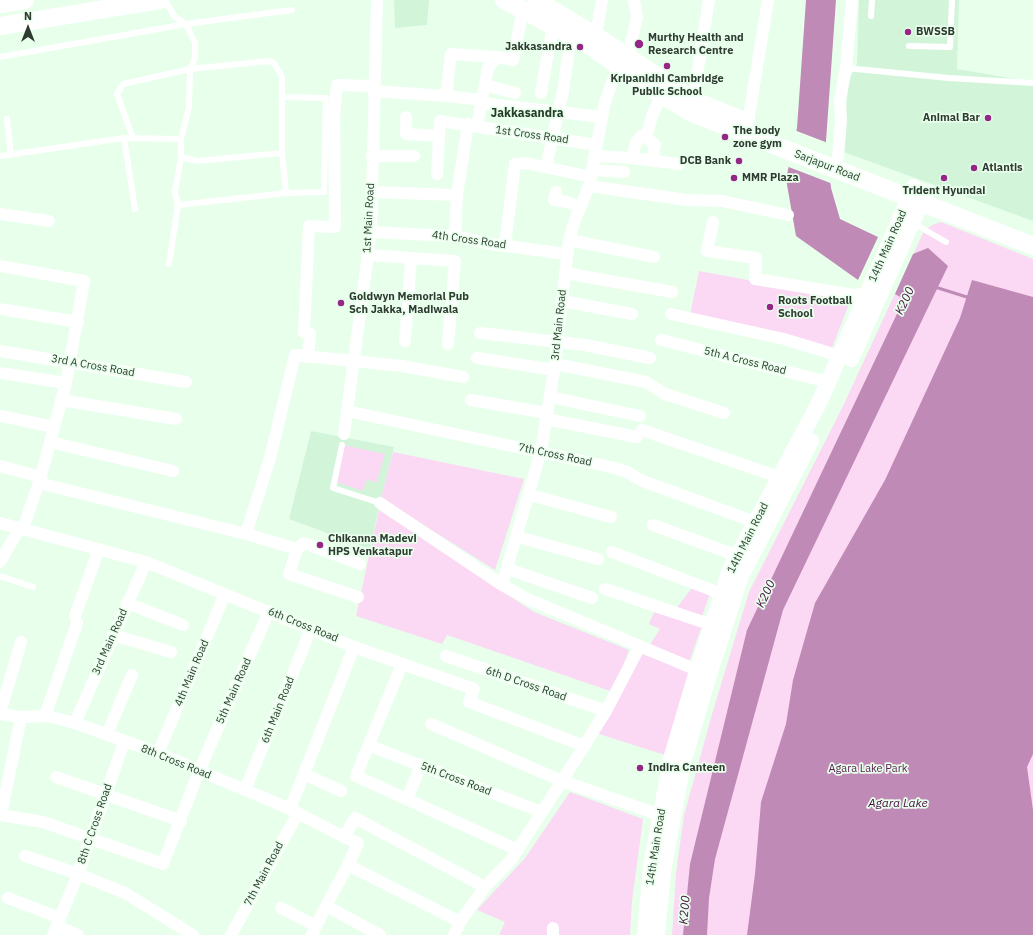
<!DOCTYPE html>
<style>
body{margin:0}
#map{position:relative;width:1033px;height:935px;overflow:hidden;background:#e8ffec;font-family:"IBM Plex Sans",sans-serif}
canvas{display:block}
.north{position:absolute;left:8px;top:8px;width:40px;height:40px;-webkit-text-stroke:3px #e8ffec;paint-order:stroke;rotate:0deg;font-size:11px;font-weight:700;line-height:16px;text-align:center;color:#2f3a31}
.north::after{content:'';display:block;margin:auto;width:14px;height:18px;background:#2f3a31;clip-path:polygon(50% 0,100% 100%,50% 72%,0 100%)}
</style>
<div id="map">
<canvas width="1033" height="935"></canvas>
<div class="north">N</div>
</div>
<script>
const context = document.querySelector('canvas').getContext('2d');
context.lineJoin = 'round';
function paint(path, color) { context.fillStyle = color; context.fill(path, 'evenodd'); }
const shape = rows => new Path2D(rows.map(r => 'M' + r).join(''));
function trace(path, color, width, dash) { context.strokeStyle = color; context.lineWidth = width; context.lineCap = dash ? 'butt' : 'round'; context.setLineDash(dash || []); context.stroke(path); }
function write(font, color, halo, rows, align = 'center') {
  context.font = font + ' "IBM Plex Sans",sans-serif'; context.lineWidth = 3.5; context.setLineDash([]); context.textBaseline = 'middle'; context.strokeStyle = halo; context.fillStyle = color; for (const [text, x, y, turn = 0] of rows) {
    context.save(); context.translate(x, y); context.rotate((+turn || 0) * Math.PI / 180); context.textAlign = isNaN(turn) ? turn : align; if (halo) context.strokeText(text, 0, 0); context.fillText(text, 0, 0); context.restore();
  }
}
paint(shape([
 [394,0,429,0,427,25,395,28],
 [859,0,959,0,957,69,1033,82,1033,221,841,151,849,80,857,64],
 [311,431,394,447,381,498,370,549,289,519]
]), '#d2f5d9');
paint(shape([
 [941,222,1033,259,1033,935,672,935,676,874,684,815,713,711,749,592,843,406,924,231,932,225],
 [699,271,851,299,832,348,690,315],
 [343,445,385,454,376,483,367,479,363,491,336,482],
 [393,452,524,479,495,570,381,498],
 [379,510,534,612,629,650,613,692,447,635,442,644,356,616],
 [692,588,710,594,701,619,675,610],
 [654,612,702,626,688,665,649,646,660,629,649,624],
 [642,654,691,672,665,755,596,733],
 [570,792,643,819,632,901,630,935,499,935,505,922,477,910,525,858]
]), '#fbd8f3');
paint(shape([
 [806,0,836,0,826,141,831,188,840,219,878,237,858,280,796,236,786,179,797,128],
 [928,248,948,266,783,610,715,859,709,898,707,935,683,935,690,864,747,630,904,299,895,294,913,254],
 [972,280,1033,297,1033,754,1027,767,1033,810,1033,935,747,935,755,874,761,802,786,724,793,680,815,603,885,480,960,318]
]), '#bf8ab5');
paint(shape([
 [794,130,828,143,833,184,786,166]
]), '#e8ffec');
trace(shape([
 [935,287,970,298]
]), '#bf8ab5', 3);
trace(shape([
 [165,0,175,17,186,24,195,43,195,58,190,69,189,107,181,139,181,157,175,192,178,205,169,264],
 [871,16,872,0],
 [909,46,950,47,952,0],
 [0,57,186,24,292,10],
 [846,68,949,78,1033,83],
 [282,97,326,98,324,192,286,193],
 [7,119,11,155],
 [124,138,135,209],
 [133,138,117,94,123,84,190,69,269,61,274,63,282,77,282,153,197,161,181,157],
 [0,156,124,138,181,139],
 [178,205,286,193,282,153],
 [913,223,946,242],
 [342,445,333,488,380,503],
 [0,576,33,587]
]), '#fff', 6);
trace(shape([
 [596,36,602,0],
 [628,56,637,17,634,0],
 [485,85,515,93],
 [373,91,446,96,482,100,489,104,602,117],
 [541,93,553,25],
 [446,96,451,54,497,57],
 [693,100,709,0],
 [406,117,406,134,439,136],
 [748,122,768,0],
 [477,126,488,68,497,57,513,60,523,9],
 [646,137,655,145,652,160],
 [372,156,414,156],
 [596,156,632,158,636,142,641,136,646,137,653,113,662,95],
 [838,157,841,120,840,100,846,68,852,0],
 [632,158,679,164],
 [546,167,563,92,571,35],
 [593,170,624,172],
 [437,174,440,121,597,145],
 [589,186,687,200,722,201,788,215],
 [371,192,457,195],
 [556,192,554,200,567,202,580,207],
 [0,214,49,221],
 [713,222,707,251,756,258,755,279,854,295,868,293],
 [371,232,455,236,491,244,566,254],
 [455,236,457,195,468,124],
 [569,240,654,257],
 [505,245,515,164,526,163,591,177],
 [368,255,455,261,448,344],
 [0,266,84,281,66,383,39,483,23,528],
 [565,273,672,292],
 [562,301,632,314],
 [0,309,78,322],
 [671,314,784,339,840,356],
 [480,333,585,345,650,358],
 [661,340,828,382],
 [405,341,411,259],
 [0,351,186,382],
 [308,357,310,334,304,332,309,226,335,227,334,117,337,85,373,86],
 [477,358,555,370],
 [555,364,646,382,665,394,724,413],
 [0,373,66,383],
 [550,397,640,416],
 [61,400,176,419],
 [471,400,547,413],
 [347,411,615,468,629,473,640,480,755,522],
 [0,416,54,427],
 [546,419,637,437],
 [642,430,779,477],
 [344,434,371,232,377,0],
 [50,442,173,471],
 [0,466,41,477],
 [39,483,246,534,270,458,295,355,402,366,463,377],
 [530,495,611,517],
 [380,503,502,585,530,600,704,673],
 [0,523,146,562,354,647,474,689,469,702,585,746],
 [653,525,738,556],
 [246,534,297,549,304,543,360,564],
 [518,537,598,559],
 [297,549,289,574,358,597],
 [612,552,722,594],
 [0,562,19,529],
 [508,569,592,598],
 [502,585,541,451,555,364,569,240,575,220,589,186,605,102,618,66],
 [605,589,712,625],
 [127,603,183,625],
 [75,616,99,549],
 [113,635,171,652],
 [446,656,606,711],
 [402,664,356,776,518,850],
 [0,713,21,642],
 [0,714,21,717,47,716,75,723,158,753,290,809,344,837,355,818,485,887],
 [45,716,77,623],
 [75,723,146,562],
 [431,724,562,781,606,711,640,646],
 [107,734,132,675],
 [124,742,78,874,125,893,193,935],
 [370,746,542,812],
 [158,753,225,594],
 [304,774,341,791],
 [56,777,181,821],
 [245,790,311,629],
 [407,799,421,765],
 [290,809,354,647],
 [0,815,43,822,163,864,199,771,269,611],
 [1,815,21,717],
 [344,837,358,843,348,865,460,922],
 [25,856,78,874,53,935],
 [348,865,326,906,380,935],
 [8,898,60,918],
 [281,908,316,926],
 [57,926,78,935],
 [553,928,553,935],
 [231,935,298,813],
 [312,935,326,906],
 [454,935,460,922,485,887,511,860,562,781,660,815]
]), '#fff', 12);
trace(shape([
 [851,359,926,192],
 [645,935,651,867,671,759,697,671,730,570,819,403,914,187],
 [657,935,663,872,683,763,709,675,741,576,811,441]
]), '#fff', 16);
trace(shape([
 [504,0,589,45,645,85,692,113,1033,246],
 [536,0,596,36,693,100,742,120],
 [0,4,25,0],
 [0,26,160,0]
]), '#fff', 18);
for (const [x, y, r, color] of [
 [908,32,4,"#942687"],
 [639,44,5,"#942687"],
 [580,47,4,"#942687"],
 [667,66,4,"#942687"],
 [988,118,4,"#942687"],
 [725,137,4,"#942687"],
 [739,161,4,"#942687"],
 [974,168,4,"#942687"],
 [734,178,4,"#942687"],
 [944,178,4,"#942687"],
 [341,303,4,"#942687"],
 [770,307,4,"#942687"],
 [320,545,4,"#942687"],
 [640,768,4,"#942687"]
]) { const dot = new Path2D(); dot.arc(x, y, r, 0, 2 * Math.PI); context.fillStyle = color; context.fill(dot); trace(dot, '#e8ffec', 1.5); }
write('bold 11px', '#2f3a31', '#e8ffec', [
 ["BWSSB",916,32],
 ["Murthy Health and",648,38],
 ["Research Centre",648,51],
 ["Jakkasandra",572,47,"right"],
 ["Kripanidhi Cambridge",667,79,"center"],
 ["Public School",667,92,"center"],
 ["Animal Bar",980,118,"right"],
 ["The body",733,131],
 ["zone gym",733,144],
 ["DCB Bank",731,161,"right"],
 ["Atlantis",982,168],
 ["MMR Plaza",742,178],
 ["Trident Hyundai",944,191,"center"],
 ["Goldwyn Memorial Pub",349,297],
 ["Sch Jakka, Madiwala",349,310],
 ["Roots Football",778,301],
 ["School",778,314],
 ["Chikanna Madevi",328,539],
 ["HPS Venkatapur",328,552],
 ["Indira Canteen",648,768]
], 'left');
write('11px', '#2f3a31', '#e8ffec', [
 ["1st Cross Road",532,135,8],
 ["Sarjapur Road",827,166,21],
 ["1st Main Road",369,218,-87],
 ["4th Cross Road",469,240,8],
 ["14th Main Road",888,246,-66],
 ["3rd Main Road",559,325,-84],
 ["5th A Cross Road",745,361,14],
 ["3rd A Cross Road",93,366,10],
 ["7th Cross Road",555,455,12],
 ["14th Main Road",748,538,-63],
 ["6th Cross Road",303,625,22],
 ["3rd Main Road",110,642,-66],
 ["4th Main Road",192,673,-67],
 ["6th D Cross Road",526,684,19],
 ["5th Main Road",234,691,-66],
 ["6th Main Road",278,710,-68],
 ["8th Cross Road",176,762,22],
 ["5th Cross Road",456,779,21],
 ["8th C Cross Road",95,824,-71],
 ["14th Main Road",656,847,-81],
 ["7th Main Road",264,874,-62]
]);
write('11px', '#581950', '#e8ffec', [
 ["Agara Lake Park",868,769]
]);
write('bold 12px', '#253c2a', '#e8ffec', [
 ["Jakkasandra",527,114]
]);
write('italic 12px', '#4d0d46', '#e8ffec', [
 ["K200",905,301,-65],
 ["K200",766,594,-65],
 ["Agara Lake",898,804],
 ["K200",685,910,-85]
]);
</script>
